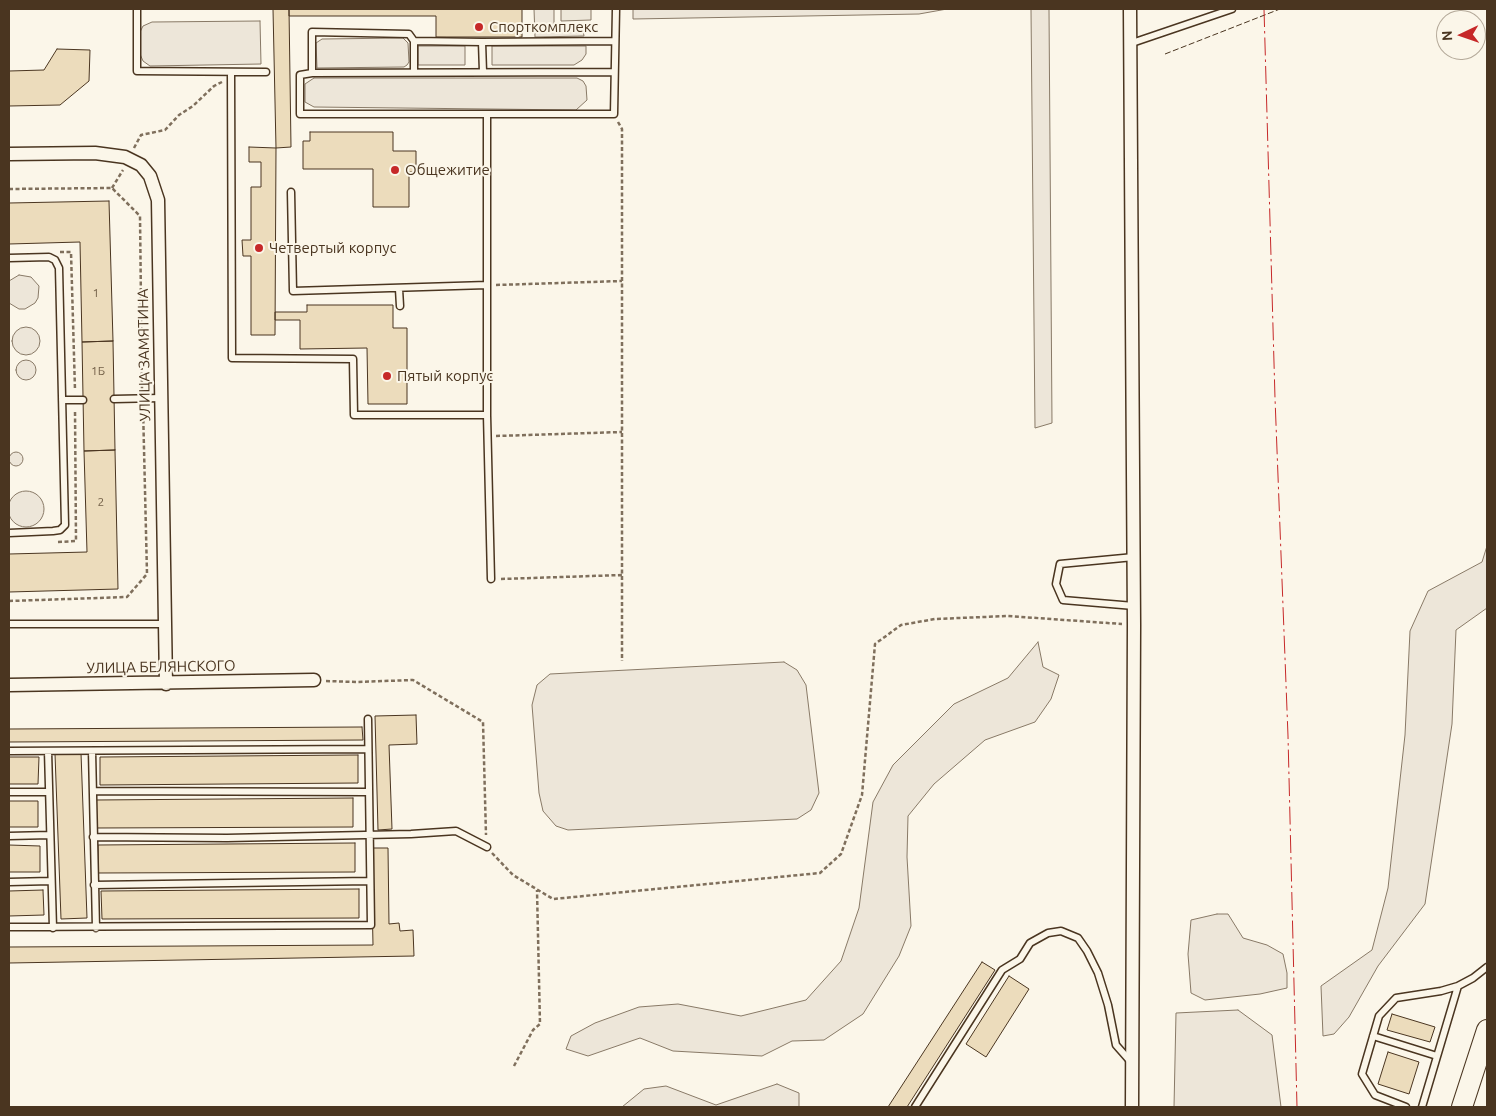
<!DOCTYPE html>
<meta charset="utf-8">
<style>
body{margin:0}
#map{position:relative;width:1496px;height:1116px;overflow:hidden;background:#fbf6e9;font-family:Ubuntu,sans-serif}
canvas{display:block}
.frame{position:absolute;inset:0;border:10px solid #4a3520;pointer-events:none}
.north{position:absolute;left:1436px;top:10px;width:50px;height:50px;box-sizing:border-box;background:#fbf6e9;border:1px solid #b4a999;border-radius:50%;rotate:267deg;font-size:14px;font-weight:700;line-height:20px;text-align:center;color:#4a3520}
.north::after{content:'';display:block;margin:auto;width:18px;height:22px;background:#c62828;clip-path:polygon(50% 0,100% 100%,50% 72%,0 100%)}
</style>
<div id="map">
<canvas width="1496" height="1116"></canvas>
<div class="frame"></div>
<div class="north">N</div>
</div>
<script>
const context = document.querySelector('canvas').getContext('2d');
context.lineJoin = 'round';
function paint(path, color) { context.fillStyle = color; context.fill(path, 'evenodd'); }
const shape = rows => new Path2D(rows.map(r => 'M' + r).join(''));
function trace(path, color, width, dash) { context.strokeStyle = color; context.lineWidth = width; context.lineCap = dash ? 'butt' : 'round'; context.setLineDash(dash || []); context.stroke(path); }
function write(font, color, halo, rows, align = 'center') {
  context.font = font + ' Ubuntu,sans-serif'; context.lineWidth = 4; context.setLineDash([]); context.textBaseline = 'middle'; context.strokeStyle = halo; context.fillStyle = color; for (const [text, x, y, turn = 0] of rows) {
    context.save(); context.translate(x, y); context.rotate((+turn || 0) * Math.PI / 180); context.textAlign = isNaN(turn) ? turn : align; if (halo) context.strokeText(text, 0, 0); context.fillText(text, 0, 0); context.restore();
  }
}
const green = shape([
 [534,9,554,9,554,30,583,30,584,36,535,37,534,9],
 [633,9,947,9,919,14,633,19,633,9],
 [1031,9,1049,9,1052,423,1035,428,1031,9],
 [260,21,261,64,150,66,143,61,140,54,140,32,143,26,152,22,260,21],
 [403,38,408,43,409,62,407,65,404,67,317,68,316,43,322,39,403,38],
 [418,46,465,46,465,65,418,65,418,46],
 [492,46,586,46,586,54,582,60,574,65,492,65,492,46],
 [314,78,577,78,583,81,586,86,587,100,576,110,314,107,305,102,305,84,314,78],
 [19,275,31,277,39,286,38,298,35,303,25,309,19,309,9,303,9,281,19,275],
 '12 341a14 14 0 1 1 28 0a14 14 0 1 1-28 0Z',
 '16 370a10 10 0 1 1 20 0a10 10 0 1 1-20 0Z',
 '9 459a7 7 0 1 1 14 0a7 7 0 1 1-14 0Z',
 '8 509a18 18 0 1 1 36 0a18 18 0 1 1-36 0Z',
 [1487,546,1487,608,1456,630,1452,724,1425,904,1378,966,1349,1017,1334,1034,1323,1036,1321,986,1372,950,1388,888,1405,735,1410,631,1428,591,1482,562,1487,546],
 [1038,642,1043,667,1059,675,1051,699,1035,722,985,740,934,784,908,816,907,857,911,926,899,956,863,1014,824,1040,792,1041,762,1056,673,1051,640,1038,588,1056,566,1049,571,1036,595,1023,639,1007,678,1004,741,1016,806,1000,841,961,859,908,873,802,893,765,954,704,1008,678,1038,642],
 [784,662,797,670,806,685,819,793,811,810,797,819,568,830,556,826,543,811,539,793,532,705,537,685,550,674,784,662],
 [1217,914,1228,914,1243,938,1267,945,1283,954,1287,973,1287,988,1260,994,1205,1000,1191,993,1188,954,1191,920,1217,914],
 [1238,1010,1272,1035,1281,1107,1174,1107,1176,1013,1238,1010],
 [777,1084,799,1093,799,1107,622,1107,644,1089,666,1086,716,1105,777,1084]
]);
paint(green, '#ede6d9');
trace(green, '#887966', 1);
const parking = shape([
 [561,9,591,9,591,20,561,21,561,9]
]);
paint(parking, '#ede7d9');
trace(parking, '#887966', 1);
const building = shape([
 [273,9,289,9,291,147,276,148,273,9],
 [289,9,522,9,522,37,436,37,436,16,289,16,289,9],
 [57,49,90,50,89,81,60,105,9,106,9,71,44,70,57,49],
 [310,132,393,132,393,151,416,151,416,172,409,172,409,207,373,207,373,169,303,169,303,141,310,141,310,132],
 [249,147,276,148,275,335,251,335,251,256,243,256,242,240,251,240,251,187,261,187,261,162,249,162,249,147],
 [109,201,113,341,82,342,80,242,9,244,9,203,109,201],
 [307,305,393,305,393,328,407,328,407,404,368,404,367,348,300,349,300,320,275,320,275,312,307,312,307,305],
 [113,341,115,450,84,451,82,342,113,341],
 [115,450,118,589,9,592,9,554,87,552,84,451,115,450],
 [416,715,417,744,389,745,392,829,378,830,375,716,416,715],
 [362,727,363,740,9,742,9,729,362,727],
 [81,753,87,918,61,919,55,754,81,753],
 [358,755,358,783,100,785,100,757,358,755],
 [9,757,39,757,38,784,9,784,9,757],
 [353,798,353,827,96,828,96,800,353,798],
 [9,801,38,801,38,827,9,827,9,801],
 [355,843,355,872,98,873,98,845,355,843],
 [9,845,40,846,40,872,9,872,9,845],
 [371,848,388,848,389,924,399,923,400,931,413,930,414,956,9,963,9,947,373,945,371,848],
 [359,889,359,918,102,919,101,891,359,889],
 [43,890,44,915,9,916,9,891,43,890],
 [982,962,995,970,907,1107,888,1107,982,962],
 [1009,976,1029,989,986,1057,966,1044,1009,976],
 [1392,1014,1435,1027,1430,1042,1387,1030,1392,1014],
 [1388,1052,1419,1062,1409,1094,1378,1084,1388,1052]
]);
paint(building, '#ecdcbc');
trace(building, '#4a3520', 1);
const service = shape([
 [137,9,137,71,266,72],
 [414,41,482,42],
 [1129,44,1232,9],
 [231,72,232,358,353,359,354,415,487,415],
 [483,72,482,42,615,41],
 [614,72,312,73,300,75,300,114,614,114,616,9],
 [312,73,312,32,409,34,414,41,414,72],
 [487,115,487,415,491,579],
 [291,192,293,291,487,285],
 [9,258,49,257,55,260,59,268,65,525,60,530,53,531,9,533],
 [399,289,400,306],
 [114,399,161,398],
 [62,400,83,400],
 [1134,557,1060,564,1056,584,1063,600,1134,606],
 [9,624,165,624],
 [9,751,368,749],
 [48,751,53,928],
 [92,751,96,928],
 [93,791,368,792],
 [9,792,49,792],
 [9,836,50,835],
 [93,837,227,838,411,834,456,831,487,847],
 [9,882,51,881],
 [94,885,370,881],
 [9,927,371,925,368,719],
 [1373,1036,1437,1056],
 [915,1107,1002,970,1020,959,1030,943,1048,933,1061,931,1078,938,1087,951,1098,973,1108,1005,1116,1045,1131,1062],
 [1406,1107,1375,1095,1362,1074,1379,1016,1396,998,1441,991,1458,986,1473,978,1487,967],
 [1422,1107,1458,986]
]);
const minor = shape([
 [1130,9,1134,625,1132,1107],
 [9,154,95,153,125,157,141,165,150,176,158,200,166,684],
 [9,685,314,680]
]);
const primary = shape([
 [1462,1107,1487,1030]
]);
trace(service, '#4a3520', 9);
trace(minor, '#4a3520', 15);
trace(primary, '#4a3520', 22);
trace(shape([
 [618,122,622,129,622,661],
 [134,148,141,135,165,130,179,115,193,106,214,86,222,82],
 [112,188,123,170],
 [9,189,112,188,140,216,142,389],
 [60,252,71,252,75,390],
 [496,285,622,281],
 [496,436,622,432],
 [58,542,76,541,75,410],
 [501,579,622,575],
 [9,601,127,597,147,574,143,407],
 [326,681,356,682,413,680,483,722,486,835],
 [492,853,513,875,553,899,820,873,841,854,862,795,875,644,901,625,935,619,1008,616,1122,624],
 [514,1066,533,1030,540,1024,537,890]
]), '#7f6f5c', 2.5, [4, 2.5]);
trace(service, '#fbf6e9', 6);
trace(minor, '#fbf6e9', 12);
trace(primary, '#fbf6e9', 20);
trace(shape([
 [1165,54,1280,9]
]), '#4a3520', 1, [6, 2.5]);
trace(shape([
 [1264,9,1275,398,1288,736,1297,1107]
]), '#c62828', 1, [18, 4, 2.5, 4]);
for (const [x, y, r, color] of [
 [479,27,5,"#c62828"],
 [395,170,5,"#c62828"],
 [259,248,5,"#c62828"],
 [387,376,5,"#c62828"]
]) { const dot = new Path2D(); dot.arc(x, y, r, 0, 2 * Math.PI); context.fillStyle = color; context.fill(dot); trace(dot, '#fbf6e9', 2); }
write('12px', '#725f47', null, [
 ["1",96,293],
 ["1Б",98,371],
 ["2",101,502]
]);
write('15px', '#4a3520', '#fbf6e9', [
 ["Спорткомплекс",489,27],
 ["Общежитие",405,170],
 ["Четвертый корпус",269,248],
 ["Пятый корпус",397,376]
], 'left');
write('15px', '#4a3520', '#fbf6e9', [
 ["УЛИЦА ЗАМЯТИНА",144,355,-91],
 ["УЛИЦА БЕЛЯНСКОГО",161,667,-1]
]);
</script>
